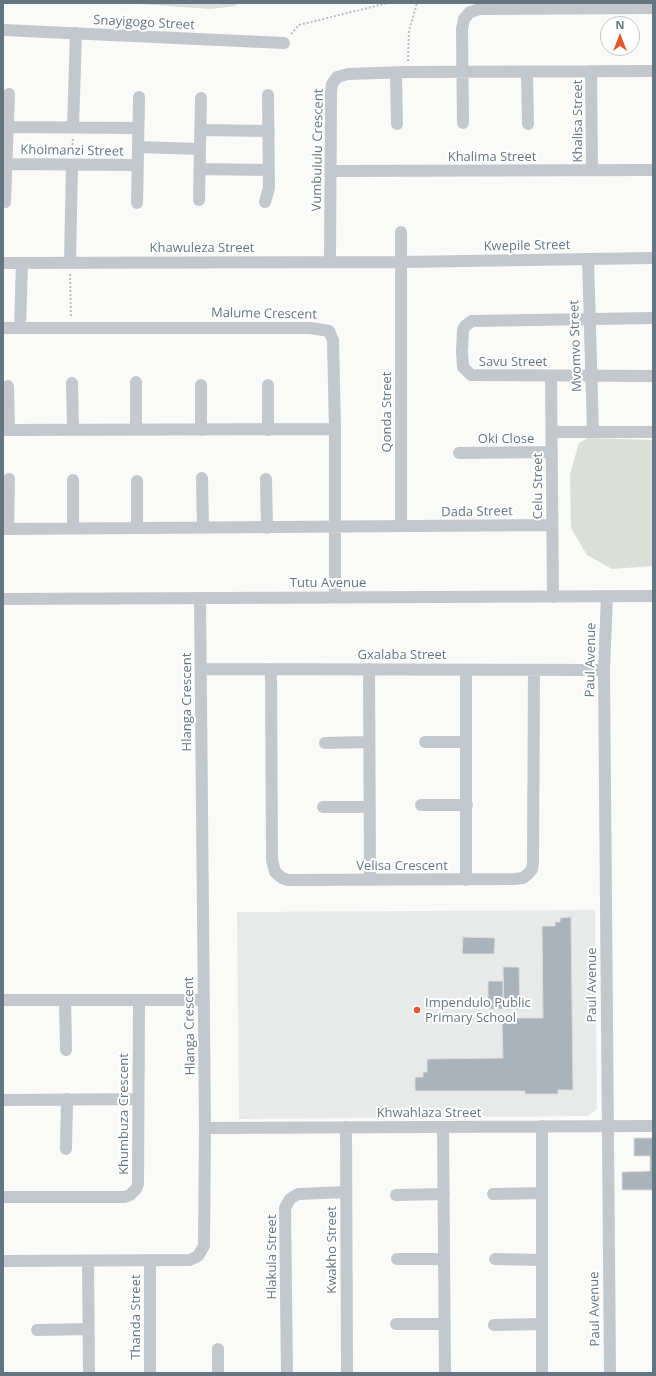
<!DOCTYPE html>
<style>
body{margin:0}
#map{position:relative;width:656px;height:1376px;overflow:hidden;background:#fafaf8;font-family:"Open Sans",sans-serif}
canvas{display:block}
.frame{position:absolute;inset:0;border:4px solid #657683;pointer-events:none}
.north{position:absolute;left:600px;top:16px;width:40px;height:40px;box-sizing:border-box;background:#fff;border:1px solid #c1c8cd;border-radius:50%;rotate:0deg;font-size:11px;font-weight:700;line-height:16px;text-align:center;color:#657683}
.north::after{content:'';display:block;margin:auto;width:14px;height:18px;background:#e4572e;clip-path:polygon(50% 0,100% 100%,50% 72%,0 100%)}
</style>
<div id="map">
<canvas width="656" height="1376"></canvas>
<div class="frame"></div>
<div class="north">N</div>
</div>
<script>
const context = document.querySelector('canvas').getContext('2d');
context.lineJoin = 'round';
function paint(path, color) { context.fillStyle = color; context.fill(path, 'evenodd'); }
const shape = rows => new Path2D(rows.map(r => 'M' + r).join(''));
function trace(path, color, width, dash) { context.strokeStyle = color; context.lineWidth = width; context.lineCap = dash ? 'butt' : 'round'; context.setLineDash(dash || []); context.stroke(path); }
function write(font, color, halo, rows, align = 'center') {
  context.font = font + ' "Open Sans",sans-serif'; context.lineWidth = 4; context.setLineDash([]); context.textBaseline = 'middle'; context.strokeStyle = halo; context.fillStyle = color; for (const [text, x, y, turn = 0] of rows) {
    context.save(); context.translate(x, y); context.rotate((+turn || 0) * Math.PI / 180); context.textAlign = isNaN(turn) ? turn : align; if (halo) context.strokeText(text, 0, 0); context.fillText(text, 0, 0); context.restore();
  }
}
paint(shape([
 [595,910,597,1109,588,1116,239,1119,237,912]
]), '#e8e9e9');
paint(shape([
 [126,3,237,3,236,6,211,9],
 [588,438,653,440,653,566,612,569,587,555,571,528,570,474,579,443]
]), '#dadfd7');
const building = shape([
 [571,917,573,1090,558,1090,558,1094,525,1094,525,1091,415,1091,415,1077,423,1077,423,1072,427,1072,427,1059,503,1058,502,1018,543,1018,542,926,555,926,555,922,560,922,560,918,571,917],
 [463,937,495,938,494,954,462,954,463,937],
 [503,967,519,967,520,1009,504,1009,503,967],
 [488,981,503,981,503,1009,488,1009,488,981],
 [634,1138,653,1138,653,1190,622,1190,622,1172,650,1171,650,1156,634,1156,634,1138]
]);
paint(building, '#aab3b9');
trace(building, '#dcdcda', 1);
trace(shape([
 [291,34,299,25,388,3],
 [408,61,409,31,417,3],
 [72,153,73,138],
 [70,274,71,317]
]), '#bbbfc2', 2, [2, 2]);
trace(shape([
 [3,30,284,43],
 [591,71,592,170],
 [527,72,528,124],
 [396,73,397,124],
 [463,123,462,29,464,19,470,12,480,9,653,8],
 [7,127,138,128],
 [73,127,76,33],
 [200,130,269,131],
 [138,147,200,149],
 [6,164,137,165],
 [200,169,269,170],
 [331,171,653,170],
 [199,200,201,98],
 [5,202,9,94],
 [265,202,269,188,268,95],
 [137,203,139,97],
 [588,259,593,432],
 [330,261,331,92,332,84,337,77,348,74,407,72,653,71],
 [3,263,401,262,653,258],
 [70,263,72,165],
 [653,318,472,321,465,326,463,330,462,352,463,367,471,375,653,376],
 [3,328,310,328,329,331,333,340,335,429,335,597],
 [20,328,22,263],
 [551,376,553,597],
 [136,382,136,430],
 [72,383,73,430],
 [201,385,201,430],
 [268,385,268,430],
 [8,386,9,430],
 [3,430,335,429],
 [552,432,653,432],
 [459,453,552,452],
 [202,478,203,528],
 [266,479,267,528],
 [73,480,73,528],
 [137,481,137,528],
 [401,526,401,232],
 [3,529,552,525],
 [8,529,9,479],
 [607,596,604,670,610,1373],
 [3,599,653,596],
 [201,669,604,670],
 [271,669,272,860,275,872,282,878,288,880,514,879,523,878,528,874,532,869,533,863,534,670],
 [369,669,370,879],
 [466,670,466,880],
 [425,742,466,742],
 [325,743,369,742],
 [421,805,467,805],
 [323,807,369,807],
 [3,1000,203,1000],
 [65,1000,66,1050],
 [3,1100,138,1099],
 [542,1126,542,1373],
 [346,1127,347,1373],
 [443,1127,445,1373],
 [205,1128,653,1126],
 [66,1149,67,1099],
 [493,1194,542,1193],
 [396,1195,444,1194],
 [3,1197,125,1197,130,1195,136,1189,138,1184,139,1000],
 [397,1259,444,1259],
 [495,1259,542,1260],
 [150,1260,150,1373],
 [3,1261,190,1260,198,1256,204,1246,205,1128,200,598],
 [88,1261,89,1373],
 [396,1324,445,1324],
 [494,1325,542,1324],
 [37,1330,88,1329],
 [218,1373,218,1349],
 [287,1373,285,1208,290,1199,298,1194,346,1192]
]), '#c3c8cc', 12);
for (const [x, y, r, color] of [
 [417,1010,4,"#e4572e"]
]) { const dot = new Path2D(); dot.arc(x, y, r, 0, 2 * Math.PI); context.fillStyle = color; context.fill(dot); trace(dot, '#fff', 1.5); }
write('13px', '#657683', '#fff', [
 ["Snayigogo Street",144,23,3],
 ["Khalisa Street",578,121,-90],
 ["Vumbululu Crescent",318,150,-89],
 ["Kholmanzi Street",72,151,1],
 ["Khalima Street",492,157],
 ["Kwepile Street",527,246,-1],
 ["Khawuleza Street",202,248],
 ["Malume Crescent",264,314,1],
 ["Mvomvo Street",576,346,-92],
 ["Savu Street",513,362],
 ["Qonda Street",387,412,-90],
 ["Oki Close",506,439],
 ["Celu Street",538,486,-90],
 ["Dada Street",477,512,-1],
 ["Tutu Avenue",328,583],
 ["Gxalaba Street",402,655],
 ["Paul Avenue",591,660,-89],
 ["Hlanga Crescent",187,702,-90],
 ["Velisa Crescent",402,866],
 ["Paul Avenue",592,985,-90],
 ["Hlanga Crescent",190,1026,-91],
 ["Khwahlaza Street",429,1113],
 ["Khumbuza Crescent",124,1114,-90],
 ["Kwakho Street",332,1250,-90],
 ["Hlakula Street",272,1257,-90],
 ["Paul Avenue",595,1309,-91],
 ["Thanda Street",136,1317,-90]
]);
write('13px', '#657683', '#fff', [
 ["Impendulo Public",425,1003],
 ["Primary School",425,1018]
], 'left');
</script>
